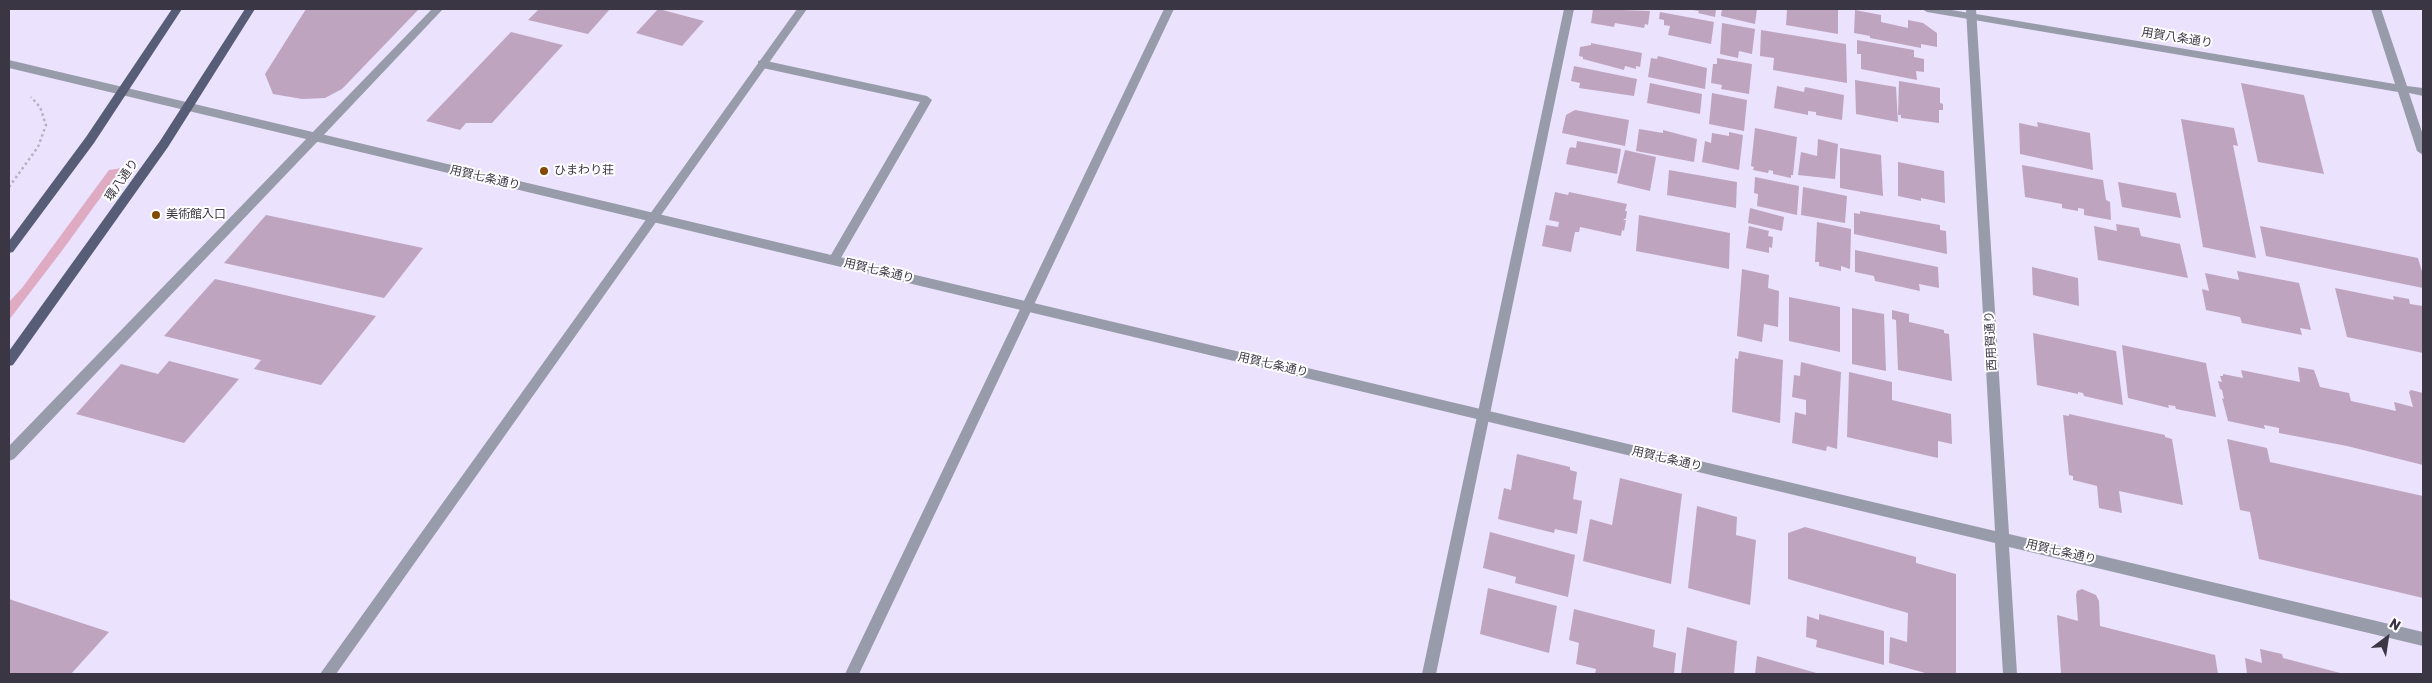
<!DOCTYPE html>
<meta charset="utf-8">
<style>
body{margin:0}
#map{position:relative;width:2432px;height:683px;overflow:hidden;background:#ebe2fe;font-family:Rubik,sans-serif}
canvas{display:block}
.frame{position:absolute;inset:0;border:10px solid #3b3644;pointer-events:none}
.north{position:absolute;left:2362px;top:613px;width:50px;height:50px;-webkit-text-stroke:4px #fff;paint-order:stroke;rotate:31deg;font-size:14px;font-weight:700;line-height:20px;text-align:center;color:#3b3644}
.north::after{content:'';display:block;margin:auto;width:18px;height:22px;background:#3b3644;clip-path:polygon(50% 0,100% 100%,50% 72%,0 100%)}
</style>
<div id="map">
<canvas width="2432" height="683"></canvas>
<div class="frame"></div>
<div class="north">N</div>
</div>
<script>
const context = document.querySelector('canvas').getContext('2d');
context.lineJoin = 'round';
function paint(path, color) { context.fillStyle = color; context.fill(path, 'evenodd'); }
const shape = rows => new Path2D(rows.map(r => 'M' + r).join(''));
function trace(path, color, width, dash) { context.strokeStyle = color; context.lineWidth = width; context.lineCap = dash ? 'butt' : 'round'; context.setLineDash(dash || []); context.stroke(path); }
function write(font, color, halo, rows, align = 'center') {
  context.font = font + ' Rubik,"Noto Sans JP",sans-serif'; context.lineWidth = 4; context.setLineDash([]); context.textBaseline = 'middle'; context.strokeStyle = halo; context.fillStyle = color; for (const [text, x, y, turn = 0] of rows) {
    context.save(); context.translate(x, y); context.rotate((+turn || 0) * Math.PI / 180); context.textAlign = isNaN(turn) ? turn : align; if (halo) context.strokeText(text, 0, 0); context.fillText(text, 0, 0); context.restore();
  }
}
paint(shape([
 [122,168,61,252,9,320,9,302,22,288,109,170]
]), '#dfabc3');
paint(shape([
 [306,9,419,9,342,89,325,98,302,99,273,94,265,74],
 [539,9,610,9,588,34,528,20],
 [658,9,659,9,704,21,682,46,636,33],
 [1593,9,1650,11,1648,25,1645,24,1644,28,1615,23,1614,27,1591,23],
 [1716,9,1715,17,1698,13,1699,11,1693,10],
 [1722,9,1757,9,1755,24,1721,16],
 [1787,9,1838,9,1838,34,1786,25],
 [1855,10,1881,15,1881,22,1908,28,1908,20,1923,23,1937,33,1937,47,1921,44,1921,48,1870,38,1870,36,1854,33],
 [1660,12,1714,22,1711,44,1668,35,1670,26,1664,25,1664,20,1659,19],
 [1722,23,1755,29,1752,54,1739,51,1738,58,1720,54],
 [1761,30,1846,44,1847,83,1773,70,1774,58,1760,56],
 [511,32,563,45,492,123,466,123,460,130,426,121],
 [1857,40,1914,50,1914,57,1924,59,1924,72,1916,71,1917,80,1861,69,1861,54,1857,54],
 [1591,43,1642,53,1640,67,1636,66,1636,69,1625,66,1624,70,1583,59,1583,57,1579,56,1580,47,1591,45],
 [1658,56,1707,68,1705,89,1648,77,1651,58,1657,59],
 [1717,58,1752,64,1749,94,1721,89,1722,85,1711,83,1713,64,1717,64],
 [1574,66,1637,79,1634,96,1579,88,1580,83,1571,81],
 [1855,80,1896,87,1898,122,1856,114],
 [1899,81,1940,88,1940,103,1943,104,1943,110,1939,110,1939,123,1901,118,1901,115,1898,115],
 [1650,83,1702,94,1700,114,1647,103],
 [2241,83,2304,95,2324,174,2258,162],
 [1777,86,1804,92,1805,87,1844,95,1842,120,1816,115,1816,112,1808,111,1808,115,1774,108],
 [1712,93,1747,100,1744,131,1709,124],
 [1575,110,1629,120,1625,146,1562,133,1566,115],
 [2181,119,2234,128,2238,146,2233,145,2256,258,2203,247],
 [2037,122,2090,133,2093,170,2020,154,2019,123,2038,127],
 [1755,128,1797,137,1793,175,1791,175,1791,178,1773,174,1773,171,1769,170,1768,173,1753,170,1754,167,1751,166],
 [1639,129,1663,133,1663,130,1697,139,1694,162,1636,151],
 [1729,132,1743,135,1739,170,1702,162,1705,141,1711,143,1712,133,1729,136],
 [1818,139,1838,144,1835,179,1798,175,1801,152,1817,156],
 [1577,141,1621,149,1617,174,1566,164,1569,149,1571,147,1576,148],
 [1840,148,1881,155,1883,196,1840,188],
 [1625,150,1656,157,1650,191,1617,183],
 [1898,162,1944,171,1945,203,1921,198,1921,201,1898,196],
 [2022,165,2103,180,2106,200,2110,202,2111,220,2084,215,2084,209,2078,208,2078,211,2062,208,2062,204,2025,197],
 [1669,170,1737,182,1736,208,1667,195],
 [1755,177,1799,186,1797,215,1757,206,1758,194,1754,193],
 [2118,182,2176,193,2181,218,2122,207],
 [1803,187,1847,196,1845,223,1801,215],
 [1555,192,1568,195,1569,192,1627,204,1625,211,1627,211,1626,218,1623,220,1626,220,1624,231,1622,230,1621,236,1580,227,1579,232,1575,232,1571,252,1542,246,1546,225,1558,227,1559,222,1549,220],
 [1750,208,1784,217,1782,231,1748,223],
 [1860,211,1940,225,1940,230,1946,231,1947,254,1854,234,1854,213,1860,214],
 [266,215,423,248,384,298,224,263],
 [1639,215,1730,233,1729,269,1636,251],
 [1817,222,1851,229,1850,269,1841,266,1841,271,1819,266,1819,262,1815,262],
 [2116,224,2139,228,2141,236,2180,244,2188,278,2098,260,2094,226,2117,231],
 [1749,226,1769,231,1768,236,1773,237,1772,248,1769,247,1769,253,1746,248],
 [2260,226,2418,258,2423,275,2423,288,2266,256],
 [1855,250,1938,267,1939,288,1919,284,1920,291,1875,281,1874,276,1855,272],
 [2032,267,2078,278,2079,306,2033,295],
 [1742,269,1769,275,1768,288,1779,291,1778,327,1764,324,1762,342,1737,336],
 [2237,271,2299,283,2311,330,2300,328,2302,335,2242,323,2240,317,2206,310,2202,289,2209,291,2205,273,2239,280],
 [215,279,376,316,321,385,254,369,261,360,164,336],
 [2335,288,2394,300,2393,296,2409,299,2410,304,2423,306,2423,353,2347,337],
 [1789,297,1840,307,1840,352,1789,341],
 [1852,308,1884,314,1886,371,1852,364],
 [1892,310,1909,314,1909,322,1944,330,1944,333,1949,334,1952,381,1898,370,1896,320,1892,319],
 [2033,333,2116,351,2123,405,2084,396,2083,393,2078,392,2078,394,2037,385],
 [2122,345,2206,363,2216,417,2176,409,2175,406,2168,405,2169,408,2128,398],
 [1739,351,1783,360,1780,423,1732,412,1735,358,1738,359],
 [169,361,239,379,184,443,76,414,121,364,158,374],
 [1801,362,1841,372,1837,449,1827,446,1826,451,1792,443,1795,412,1806,415,1806,400,1792,397,1794,375,1800,376],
 [2298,367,2314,370,2320,387,2349,393,2351,401,2396,411,2394,402,2413,407,2409,392,2411,390,2423,393,2423,465,2347,446,2279,433,2279,428,2264,425,2265,429,2228,421,2222,398,2224,399,2222,390,2220,389,2218,381,2222,382,2220,376,2223,376,2223,374,2243,378,2241,370,2300,382],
 [1849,372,1892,382,1892,400,1951,414,1952,444,1938,441,1938,458,1847,437],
 [2069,414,2165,435,2165,437,2172,439,2183,505,2119,491,2122,513,2099,508,2097,486,2073,480,2073,476,2069,475,2063,415,2069,416],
 [2227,439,2267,448,2270,462,2423,496,2423,598,2259,559,2250,512,2240,510],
 [1517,454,1570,467,1570,470,1577,472,1573,499,1582,501,1577,534,1555,529,1554,533,1498,519,1504,488,1511,490],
 [1620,478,1682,494,1671,584,1583,561,1590,519,1612,525],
 [1697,506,1737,517,1736,535,1756,540,1750,605,1688,588],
 [1805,527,1916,557,1916,563,1956,574,1956,674,1929,674,1889,663,1890,637,1907,642,1908,613,1788,579,1788,533],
 [1490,532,1575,555,1568,597,1515,583,1516,577,1483,568],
 [1488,588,1557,606,1549,653,1480,634],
 [2082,589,2096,595,2099,601,2100,626,2215,655,2218,674,2061,673,2057,615,2078,621,2076,595,2077,591],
 [9,599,109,632,71,674,9,674],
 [1574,609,1655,630,1653,647,1676,653,1674,674,1595,674,1596,669,1576,664,1579,643,1569,640],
 [1819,614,1884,631,1884,665,1816,647,1817,640,1806,637,1807,616,1819,620],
 [1687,627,1737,641,1734,674,1681,674],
 [2260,649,2282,654,2283,658,2344,674,2247,674,2245,658,2262,663],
 [1757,656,1820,674,1755,674]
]), '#bfa4c0');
trace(shape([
 [9,187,38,147,46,125,40,107,31,97]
]), '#b6aec6', 2.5, [2.5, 3]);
paint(shape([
 [762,60,927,96,932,100,838,263,830,263,828,260,920,102,758,67,758,61,762,60],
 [314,134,320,138,318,141,14,459,9,461,9,446,310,135,314,134]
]), '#989baa');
paint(shape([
 [432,9,443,9,318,141,310,141,308,138,310,135,432,9],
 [797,9,807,9,336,674,320,674,797,9],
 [1164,9,1174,9,859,674,845,674,1164,9],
 [1564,9,1574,9,1436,674,1422,674,1564,9],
 [1922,9,1946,9,2395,84,2371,9,2381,9,2407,86,2423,88,2423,96,2409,93,2423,135,2423,155,2417,151,2398,92,1927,12,1922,9]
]), '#989baa');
paint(shape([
 [1966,9,1976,9,2009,534,2423,632,2423,646,2009,547,2017,674,2003,674,1995,543,9,68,9,60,1995,531,1966,9]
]), '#989baa');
paint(shape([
 [172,9,182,9,94,143,13,252,9,253,9,241,86,137,172,9],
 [245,9,255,9,168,147,13,365,9,366,9,351,160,141,245,9]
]), '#585d77');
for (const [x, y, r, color] of [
 [544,171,5,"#834900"],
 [156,215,5,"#834900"]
]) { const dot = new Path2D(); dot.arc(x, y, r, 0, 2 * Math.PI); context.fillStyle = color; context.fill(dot); trace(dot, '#fff', 2); }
write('12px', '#3b3644', '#fff', [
 ["用賀八条通り",2177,38,9],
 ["用賀七条通り",485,178,13],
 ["環八通り",122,180,-55],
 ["用賀七条通り",879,271,13],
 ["西用賀通り",1991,341,-93],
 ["用賀七条通り",1273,365,13],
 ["用賀七条通り",1667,459,13],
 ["用賀七条通り",2061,552,13]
]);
write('12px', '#3b3644', '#fff', [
 ["ひまわり荘",554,171],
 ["美術館入口",166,215]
], 'left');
</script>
